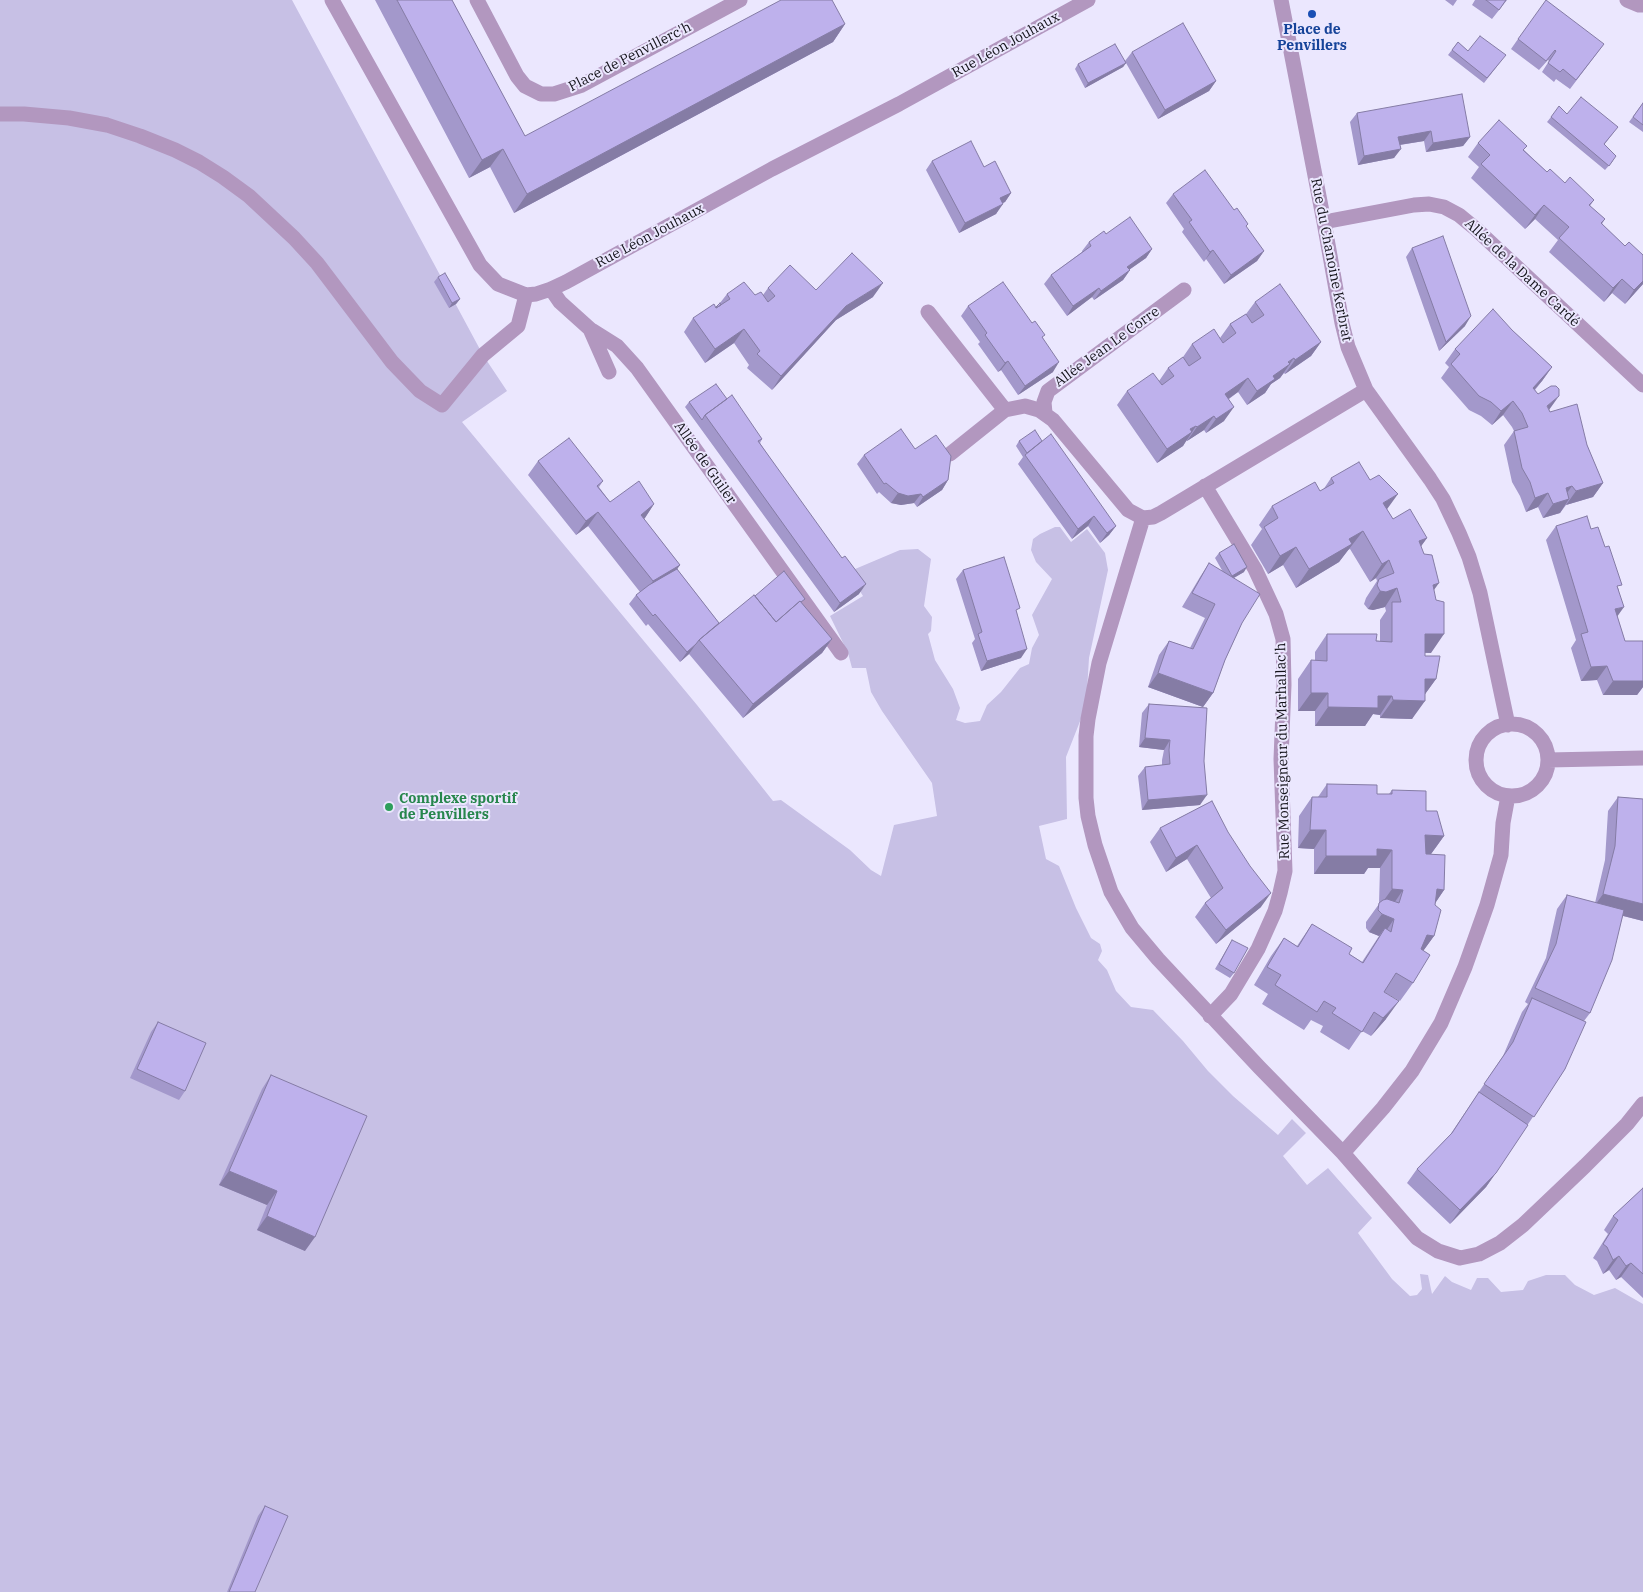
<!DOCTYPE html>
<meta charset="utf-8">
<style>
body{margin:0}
canvas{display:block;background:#ebe7fe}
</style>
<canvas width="1643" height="1592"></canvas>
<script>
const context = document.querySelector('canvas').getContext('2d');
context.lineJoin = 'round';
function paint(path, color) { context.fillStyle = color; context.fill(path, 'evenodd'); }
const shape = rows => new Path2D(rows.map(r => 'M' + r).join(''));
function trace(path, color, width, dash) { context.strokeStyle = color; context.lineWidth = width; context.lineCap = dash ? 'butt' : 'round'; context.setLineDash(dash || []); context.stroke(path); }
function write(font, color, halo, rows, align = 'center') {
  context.font = font + ' "IBM Plex Serif",serif'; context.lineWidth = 4; context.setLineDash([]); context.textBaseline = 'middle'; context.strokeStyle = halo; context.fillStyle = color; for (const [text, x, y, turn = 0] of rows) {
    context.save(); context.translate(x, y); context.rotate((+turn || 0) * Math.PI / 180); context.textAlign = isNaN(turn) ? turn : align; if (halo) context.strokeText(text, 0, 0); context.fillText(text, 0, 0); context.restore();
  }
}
paint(shape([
 [0,0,292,0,483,355,507,391,462,422,697,705,773,801,781,800,850,850,871,870,881,876,894,825,937,816,932,783,882,711,871,692,866,668,852,668,848,653,830,616,863,596,848,572,900,550,918,549,931,559,924,606,932,617,931,631,928,634,935,660,953,689,960,708,956,720,965,723,980,721,987,705,1001,692,1020,668,1029,664,1032,648,1039,635,1032,615,1052,579,1036,562,1031,550,1033,539,1040,534,1055,527,1060,527,1071,542,1087,529,1105,553,1108,570,1089,658,1086,706,1066,757,1067,819,1039,826,1046,859,1059,866,1076,908,1091,938,1100,944,1102,951,1098,960,1107,970,1116,991,1131,1007,1153,1010,1183,1041,1208,1071,1233,1096,1278,1135,1292,1119,1306,1133,1283,1156,1307,1185,1328,1168,1372,1218,1358,1233,1392,1279,1410,1296,1417,1295,1422,1289,1420,1274,1428,1275,1432,1294,1445,1276,1452,1282,1471,1290,1477,1278,1488,1278,1501,1292,1523,1290,1528,1281,1546,1275,1565,1275,1575,1285,1594,1295,1615,1288,1643,1304,1643,1592,0,1592]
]), '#c7c0e5');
trace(shape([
 [332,0,480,265,498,284,526,295,536,294,551,289,566,282,772,169,899,104,1088,0],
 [477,0,517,76,525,86,541,94,554,94,582,85,740,0],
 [1281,0,1324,222,1342,323,1348,347,1366,390,1430,479,1443,499,1459,533,1469,557,1480,593,1508,725],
 [1627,0,1639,5,1643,5],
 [0,114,24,114,69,118,107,125,140,136,175,150,199,162,223,177,249,196,294,238,317,263,392,362,420,391,442,405,483,355,518,326,526,295],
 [1324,222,1414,205,1429,204,1444,207,1459,215,1476,229,1643,385],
 [551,289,560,302,590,329,617,346,637,368,841,653],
 [928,312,1005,410],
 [590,329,609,372],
 [1366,390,1161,513,1153,517,1143,518,1099,663,1088,719,1086,736,1086,798,1088,816,1095,845,1111,892,1132,928,1158,959,1259,1067,1343,1153,1417,1238,1438,1251,1460,1258,1479,1254,1500,1243,1523,1225,1585,1166,1627,1124,1643,1104],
 [1045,413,1044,402,1048,391,1184,290],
 [950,454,1005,410,1025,406,1039,410,1053,420,1128,510,1143,518],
 [1205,486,1255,569,1276,614,1283,639,1284,685,1281,759,1285,871,1280,893,1275,911,1258,949,1231,994,1210,1016],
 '1476 760a36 36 0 1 1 72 0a36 36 0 1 1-72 0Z',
 [1548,760,1643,758],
 [1343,1153,1383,1108,1412,1071,1441,1023,1465,967,1487,905,1501,855,1503,823,1508,796]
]), '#b297bf', 15);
paint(shape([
 [375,0,452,0,525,136,845,24,833,42,514,213,490,167,469,178],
 [1445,0,1457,0,1453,6],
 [1475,0,1507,0,1492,19,1472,5],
 [1518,39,1604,44,1570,89,1556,79,1554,82,1542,72,1549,61,1548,60,1539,70,1511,49],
 [1458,42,1468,51,1502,60,1484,83,1448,55],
 [1132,52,1216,81,1209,91,1158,119,1126,63,1123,67,1085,88,1075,69,1078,64,1125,61],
 [1643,103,1643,132,1629,122],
 [1357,113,1470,137,1463,146,1426,152,1424,141,1400,145,1394,158,1358,165,1350,122],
 [1567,114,1614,132,1604,145,1613,161,1605,170,1547,122,1551,117],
 [1478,143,1524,150,1547,172,1594,200,1590,206,1605,219,1602,224,1625,246,1643,255,1643,284,1625,304,1612,293,1604,302,1549,252,1558,240,1535,219,1525,229,1471,178,1479,167,1468,157],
 [932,161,984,167,1011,193,1005,202,1002,203,996,214,959,233,926,170],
 [1173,194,1246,227,1264,251,1257,261,1224,284,1206,259,1204,262,1182,232,1184,229,1166,203],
 [1089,242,1152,249,1146,258,1129,270,1130,270,1123,280,1094,300,1092,297,1067,316,1044,284,1051,275,1082,252,1082,251],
 [1412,248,1465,326,1439,351,1406,257],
 [438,277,460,299,456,304,449,308,434,282],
 [768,288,816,290,873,297,836,320,772,390,747,368,749,365,734,343,705,363,684,332,693,318,716,307,720,303,727,294,763,295],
 [1255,302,1321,342,1311,356,1285,374,1284,373,1280,378,1271,384,1265,393,1247,405,1238,392,1229,399,1224,421,1206,433,1204,430,1187,441,1186,440,1183,446,1157,463,1117,405,1127,391,1159,381,1168,368,1183,357,1192,344,1220,338,1230,324,1246,314],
 [968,306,1032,323,1043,338,1053,372,1018,395,1001,370,998,372,978,344,980,342,961,316],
 [1512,330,1552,367,1542,381,1535,390,1550,412,1587,445,1603,483,1593,497,1566,505,1560,513,1543,518,1538,507,1526,512,1520,496,1512,482,1504,445,1514,431,1512,427,1503,415,1492,425,1481,416,1469,410,1441,378,1449,367,1445,363,1455,349],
 [727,399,762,439,760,443,859,594,834,612,685,407,689,402],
 [1019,441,1042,441,1116,526,1109,535,1100,543,1088,526,1072,539,1018,464,1023,457,1016,446],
 [915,449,948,480,942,490,917,507,914,503,901,505,891,503,879,492,877,494,857,464,864,455],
 [538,461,603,481,599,487,610,502,654,504,644,519,680,565,677,569,719,623,755,596,802,604,832,639,822,653,743,718,689,654,680,662,648,624,646,626,629,604,636,595,640,592,588,526,576,535,528,475],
 [1331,478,1387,509,1393,519,1427,538,1421,546,1434,590,1431,653,1425,653,1425,656,1436,679,1425,694,1412,719,1380,718,1380,715,1373,714,1365,726,1315,726,1315,711,1298,711,1298,679,1311,660,1315,661,1315,652,1327,634,1380,641,1380,620,1386,611,1385,607,1373,610,1368,609,1364,604,1366,598,1377,581,1376,578,1370,582,1350,549,1348,550,1339,562,1296,588,1283,565,1268,574,1251,545,1262,529,1259,525,1272,506,1320,491,1323,490],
 [1556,526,1591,529,1619,590,1617,616,1625,641,1643,641,1643,687,1637,695,1603,695,1597,680,1581,681,1571,648,1576,640,1546,540],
 [1219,553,1244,572,1234,578,1242,623,1225,660,1213,693,1203,707,1148,687,1159,655,1169,641,1190,648,1205,618,1182,607,1200,577,1209,563,1223,572,1215,558],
 [963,570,1017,612,1021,658,981,671,972,643,975,639,956,579],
 [1149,704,1207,708,1200,805,1142,810,1138,776,1145,767,1162,765,1162,760,1164,750,1139,747,1142,713],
 [1327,784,1377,794,1389,794,1392,790,1426,811,1444,836,1431,854,1426,854,1444,890,1435,903,1434,936,1423,951,1413,983,1400,1001,1384,992,1386,1019,1371,1036,1362,1031,1349,1050,1320,1032,1323,1026,1311,1020,1304,1030,1262,1004,1268,994,1254,985,1271,956,1284,938,1297,946,1312,924,1349,954,1362,962,1379,936,1369,932,1366,928,1366,922,1379,904,1380,868,1368,868,1364,874,1314,874,1314,849,1298,848,1299,816,1312,797,1318,797],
 [1618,797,1643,799,1643,921,1623,916,1590,1013,1584,1021,1565,1069,1486,1187,1450,1224,1407,1183,1417,1169,1450,1135,1503,1056,1522,1012,1528,1004,1525,1002,1546,958,1557,909,1567,895,1595,903,1605,860,1608,811],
 [1212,801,1261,907,1216,944,1195,917,1205,903,1211,898,1187,859,1166,872,1150,842,1160,828],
 [1232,940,1234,973,1230,978,1215,969],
 [158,1022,185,1091,179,1100,130,1078,151,1032],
 [271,1075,305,1251,257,1230,267,1205,219,1185,262,1089],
 [1643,1188,1643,1298,1621,1277,1616,1280,1609,1270,1603,1274,1597,1261,1593,1258,1608,1234,1604,1230,1613,1216],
 [265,1506,255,1592,227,1592,258,1516]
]), '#a398cb');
paint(shape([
 [845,24,833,42,514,213,527,194],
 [1126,63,1123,67,1085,88,1088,83],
 [1216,81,1209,91,1158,119,1165,110],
 [1431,131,1424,141,1392,146,1398,137],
 [1470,137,1463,146,1426,152,1433,143],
 [503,149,490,167,469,178,482,160],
 [1401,149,1394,158,1358,165,1364,156],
 [1011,193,1005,202,993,208,1000,198],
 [1003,204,996,214,959,233,965,223],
 [1544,205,1535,219,1525,229,1535,215],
 [1152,249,1146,258,1120,276,1127,267],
 [1213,250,1206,259,1204,262,1210,252],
 [1264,251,1257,261,1224,284,1231,275],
 [1130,270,1123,280,1094,300,1101,291],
 [1622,279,1612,293,1604,302,1613,288],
 [1643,281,1643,284,1625,304,1634,290],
 [883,283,873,297,836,320,772,390,781,376,846,306],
 [1099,288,1092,297,1067,316,1073,306],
 [460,299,456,304,449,308,452,303],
 [1471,316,1465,326,1439,351,1446,342],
 [744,329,734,343,705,363,715,349],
 [1321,342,1311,356,1285,374,1295,360],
 [1294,358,1280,378,1271,384,1265,393,1247,405,1257,391,1273,376],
 [1008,361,1001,370,998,372,1005,363],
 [1059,362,1053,372,1018,395,1025,386],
 [1552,367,1542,381,1523,402,1533,388],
 [1248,378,1238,392,1215,408,1225,394],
 [1559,396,1549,410,1547,406],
 [1513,401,1503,415,1492,425,1501,411],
 [1234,407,1224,421,1206,433,1216,419],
 [1214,416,1204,430,1187,441,1197,427],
 [1196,426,1183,446,1157,463,1167,449,1190,429],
 [948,480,942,490,917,507,923,497],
 [1603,483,1593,497,1566,505,1576,491],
 [1572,486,1562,500,1566,488],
 [898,493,921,494,914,503,901,505,891,503],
 [1548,493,1538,507,1526,512,1535,498],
 [1398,494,1385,512,1383,503],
 [1569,499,1560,513,1543,518,1553,504],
 [654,504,645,518,631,529,641,515],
 [598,512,588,526,576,535,586,521],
 [1094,516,1088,526,1072,539,1078,529],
 [1116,526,1109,535,1100,543,1107,533],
 [1363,531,1339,562,1296,588,1309,569,1349,539],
 [1427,538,1414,556,1419,541],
 [1296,547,1283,565,1268,574,1280,556],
 [1389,560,1376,578,1370,582,1382,564],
 [680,565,670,579,643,595,653,581],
 [1247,567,1244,572,1228,581,1232,576],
 [1439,583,1426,601,1433,585],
 [866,584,859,594,834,612,840,603],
 [1397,588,1385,607,1373,610,1368,609,1380,591],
 [1624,607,1614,621,1615,609],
 [1425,634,1444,634,1431,653,1413,652],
 [832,639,822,653,743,718,753,704],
 [696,644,689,654,680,662,687,652],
 [1027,649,1021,658,981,671,987,661],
 [1607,666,1597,680,1581,681,1591,667],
 [1158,673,1213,693,1203,707,1148,687],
 [1643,675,1643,687,1637,695,1603,695,1613,681],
 [1425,679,1436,679,1423,697],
 [1311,693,1328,693,1315,711,1298,711],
 [1378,696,1392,696,1380,715,1373,714,1365,726,1315,726,1328,707],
 [1393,700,1425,701,1412,719,1380,718],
 [1145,738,1170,740,1164,750,1139,747],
 [1207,795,1200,805,1142,810,1148,800],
 [1310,830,1326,830,1314,849,1298,848],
 [1425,835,1444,836,1431,854,1413,854],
 [1197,845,1187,859,1166,872,1176,858],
 [1377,849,1392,850,1380,868,1368,868,1364,874,1314,874,1326,856],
 [1392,889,1403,890,1390,909,1379,907],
 [1437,889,1444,890,1432,908],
 [1271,893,1261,907,1216,944,1226,930],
 [1603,894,1643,904,1643,921,1593,908],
 [1382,914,1394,919,1382,937,1385,928,1379,936,1369,932],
 [1427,935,1434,936,1421,954,1414,954],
 [1399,1001,1386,1019,1371,1036,1383,1018],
 [229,1171,277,1191,267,1205,219,1185],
 [1496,1173,1486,1187,1450,1224,1460,1210],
 [267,1216,315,1237,305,1251,257,1230],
 [1619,1256,1609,1270,1603,1274,1613,1260],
 [1631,1263,1621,1277,1616,1280,1626,1266]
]), '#857ca5');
const building = shape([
 [397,0,452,0,525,136,781,0,832,0,845,24,527,194,503,149,482,160,397,0],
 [1486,0,1506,0,1499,10,1486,0],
 [1546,0,1604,44,1576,80,1563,69,1560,72,1548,63,1556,51,1555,50,1546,61,1518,39,1546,0],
 [1183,23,1216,81,1165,110,1132,52,1183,23],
 [1480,36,1506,55,1487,78,1452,50,1458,42,1468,51,1480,36],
 [1115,44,1126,63,1088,83,1078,64,1115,44],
 [1462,94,1470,137,1433,143,1431,131,1398,137,1401,149,1364,156,1357,113,1462,94],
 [1581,97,1618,127,1604,144,1616,156,1609,166,1551,117,1559,106,1567,114,1581,97],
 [1643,103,1643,125,1633,117,1643,103],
 [1499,120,1527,146,1523,150,1547,172,1550,169,1565,183,1570,177,1594,200,1589,205,1605,219,1601,223,1625,246,1629,242,1643,255,1643,281,1634,290,1622,279,1613,288,1559,238,1569,227,1544,205,1535,215,1481,164,1490,155,1478,143,1499,120],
 [971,141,984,167,995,161,1011,193,1000,198,1003,204,965,223,932,161,971,141],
 [1205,170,1234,210,1237,208,1248,224,1246,226,1264,251,1231,275,1213,250,1210,252,1189,222,1192,220,1173,194,1205,170],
 [1130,217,1152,249,1127,267,1130,270,1101,291,1099,288,1073,306,1051,275,1091,246,1089,242,1104,231,1106,234,1130,217],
 [1443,236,1471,316,1446,342,1412,248,1443,236],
 [852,253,883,283,846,306,781,376,757,354,760,351,744,329,715,349,693,318,714,304,716,308,730,299,727,294,744,282,755,295,761,292,768,302,775,296,768,288,790,265,816,290,852,253],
 [445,273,460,299,452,303,438,277,445,273],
 [1003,282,1032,323,1035,321,1045,335,1042,337,1059,362,1025,386,1008,361,1005,363,985,335,987,333,968,306,1003,282],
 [1280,284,1321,342,1295,360,1294,358,1288,362,1290,364,1273,376,1275,379,1257,391,1248,378,1225,394,1234,407,1216,419,1214,416,1197,427,1196,426,1190,429,1192,432,1167,449,1127,391,1153,373,1162,385,1174,376,1168,368,1183,357,1189,366,1201,358,1192,344,1214,329,1223,343,1236,333,1230,324,1246,314,1252,323,1264,315,1255,302,1280,284],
 [720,303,721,305,716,308,716,307,720,303],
 [1493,309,1512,330,1552,367,1533,388,1538,394,1551,386,1556,386,1559,389,1559,396,1547,406,1550,412,1577,404,1587,445,1603,483,1576,491,1572,486,1566,488,1569,499,1553,504,1548,493,1535,498,1530,482,1522,468,1514,431,1528,427,1522,413,1513,401,1501,411,1491,402,1479,396,1451,364,1460,354,1455,349,1493,309],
 [716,384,727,399,705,415,702,420,689,402,716,384],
 [732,395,762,439,758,441,842,558,845,556,866,584,840,603,705,415,732,395],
 [901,429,915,449,936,435,951,456,948,480,923,497,921,494,908,496,898,493,886,483,884,484,864,455,901,429],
 [1035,430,1042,441,1027,453,1019,441,1035,430],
 [1051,434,1116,526,1107,533,1094,516,1078,529,1025,455,1051,434],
 [569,438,603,481,597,486,610,502,639,481,654,504,641,515,680,565,653,581,598,512,586,521,538,461,569,438],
 [1359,462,1370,480,1379,475,1398,494,1383,503,1393,519,1410,509,1427,538,1419,541,1424,554,1432,555,1439,583,1433,585,1436,600,1444,602,1444,634,1425,634,1425,656,1440,656,1436,679,1425,679,1425,701,1393,700,1392,696,1378,696,1378,708,1328,707,1328,693,1311,693,1311,660,1327,661,1327,634,1377,634,1376,641,1392,642,1392,602,1401,602,1397,588,1386,592,1380,591,1377,585,1379,579,1394,573,1389,560,1382,564,1363,531,1349,539,1352,544,1309,569,1296,547,1280,556,1264,527,1278,518,1272,506,1315,482,1320,491,1334,483,1331,478,1359,462],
 [1587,516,1591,529,1598,527,1605,547,1609,546,1622,585,1617,586,1624,607,1615,609,1625,641,1643,641,1643,681,1613,681,1607,666,1591,667,1581,634,1588,632,1556,526,1587,516],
 [1234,544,1247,567,1232,576,1219,553,1234,544],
 [1004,557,1020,608,1016,610,1027,649,987,661,978,634,982,632,963,570,1004,557],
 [1209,563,1260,594,1242,623,1225,660,1213,693,1158,673,1169,641,1193,649,1215,604,1192,593,1209,563],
 [677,569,719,623,699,640,696,644,687,652,655,614,653,616,636,595,649,585,677,569],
 [784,571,805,599,801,602,800,601,776,622,755,596,784,571],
 [754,595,776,622,800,601,832,639,753,704,699,640,754,595],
 [1149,704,1207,708,1204,761,1207,795,1148,800,1145,767,1170,764,1169,750,1170,740,1145,738,1149,704],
 [1327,784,1377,785,1377,794,1392,794,1392,790,1426,791,1426,811,1437,811,1444,836,1425,835,1426,854,1445,855,1444,890,1437,889,1435,905,1441,910,1434,936,1427,935,1421,949,1430,955,1413,983,1396,973,1384,992,1399,1001,1383,1018,1374,1012,1362,1032,1332,1013,1336,1008,1324,1001,1317,1012,1275,985,1281,975,1267,967,1284,938,1298,947,1312,924,1352,948,1349,954,1363,963,1385,928,1391,932,1394,919,1382,914,1378,910,1379,903,1383,900,1387,899,1399,903,1403,890,1392,889,1392,850,1377,849,1377,856,1326,856,1326,830,1310,830,1312,797,1327,797,1327,784],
 [1618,797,1643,799,1643,904,1603,894,1615,846,1618,797],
 [1212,801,1228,832,1250,866,1271,893,1226,930,1205,903,1223,888,1197,845,1176,858,1160,828,1212,801],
 [1567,895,1624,910,1612,960,1590,1013,1535,988,1556,944,1567,895],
 [1232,940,1248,948,1234,973,1219,964,1232,940],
 [1532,998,1586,1022,1565,1069,1534,1117,1484,1084,1513,1042,1532,998],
 [158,1022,206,1043,185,1091,137,1069,158,1022],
 [271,1075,367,1116,315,1237,267,1216,277,1191,229,1171,271,1075],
 [1479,1092,1528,1125,1496,1173,1460,1210,1417,1169,1452,1133,1479,1092],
 [1643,1188,1643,1274,1631,1263,1626,1266,1619,1256,1613,1260,1607,1247,1603,1244,1618,1220,1613,1216,1643,1188],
 [265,1506,288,1516,255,1592,229,1592,265,1506]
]);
paint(building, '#beb1ec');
trace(building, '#857ca5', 1);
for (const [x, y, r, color] of [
 [1312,14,5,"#1a4fb4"],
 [389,807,5,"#2e9e5b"]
]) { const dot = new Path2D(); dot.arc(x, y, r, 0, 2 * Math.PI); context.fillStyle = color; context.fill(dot); trace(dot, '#ebe7fe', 2); }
write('bold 14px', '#164399', '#ebe7fe', [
 ["Place de",1312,30],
 ["Penvillers",1312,46]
]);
write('14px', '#131219', '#ebe7fe', [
 ["Rue Léon Jouhaux",1006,45,-29],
 ["Place de Penvillerc'h",630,57,-27],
 ["Rue Léon Jouhaux",650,236,-28],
 ["Rue du Chanoine Kerbrat",1331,260,79],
 ["Allée de la Dame Cardé",1522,273,43],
 ["Allée Jean Le Corre",1107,347,-36],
 ["Allée de Guiler",705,463,55],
 ["Rue Monseigneur du Marhallac'h",1283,751,-91]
]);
write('bold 14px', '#27864d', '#ebe7fe', [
 ["Complexe sportif",399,799],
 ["de Penvillers",399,815]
], 'left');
</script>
